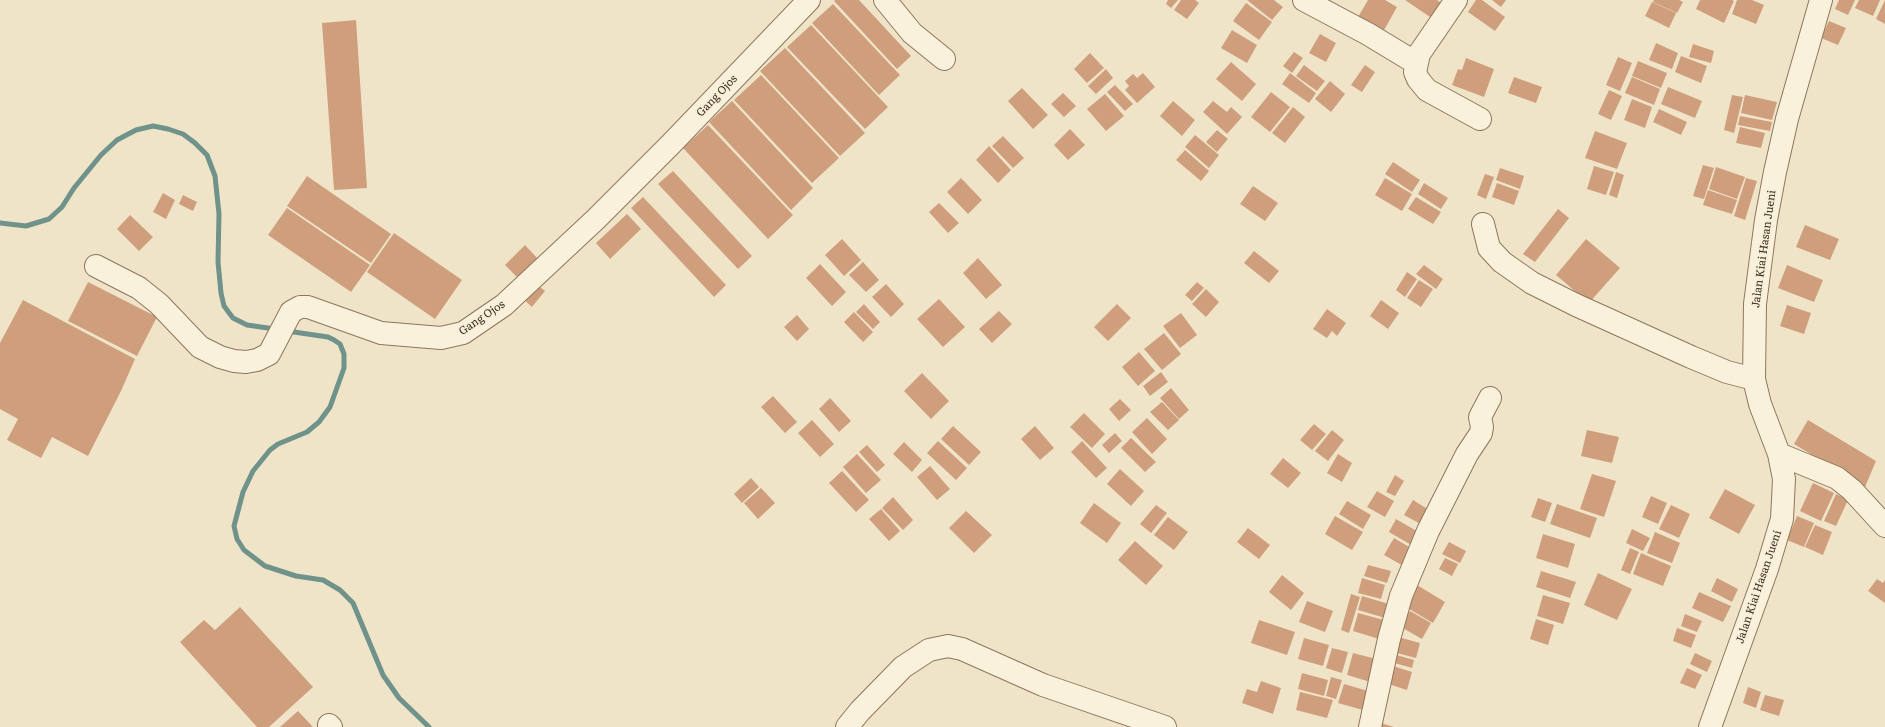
<!DOCTYPE html>
<style>
body{margin:0}
canvas{display:block;background:#f0e4c8}
</style>
<canvas width="1885" height="727"></canvas>
<script>
const context = document.querySelector('canvas').getContext('2d');
context.lineJoin = 'round';
const shape = rows => new Path2D(rows.map(r => 'M' + r).join(''));
function trace(path, color, width, dash) { context.strokeStyle = color; context.lineWidth = width; context.lineCap = dash ? 'butt' : 'round'; context.setLineDash(dash || []); context.stroke(path); }
function paint(path, color) { context.fillStyle = color; context.fill(path, 'evenodd'); }
function write(font, color, halo, rows, align = 'center') {
  context.font = font + ' Literata,serif'; context.lineWidth = 3.5; context.setLineDash([]); context.textBaseline = 'middle'; context.strokeStyle = halo; context.fillStyle = color; for (const [text, x, y, turn = 0] of rows) {
    context.save(); context.translate(x, y); context.rotate((+turn || 0) * Math.PI / 180); context.textAlign = isNaN(turn) ? turn : align; if (halo) context.strokeText(text, 0, 0); context.fillText(text, 0, 0); context.restore();
  }
}
trace(shape([
 [0,223,26,226,49,219,62,207,74,188,101,155,117,140,136,130,153,126,168,129,183,134,195,143,207,155,215,176,219,214,218,262,221,293,224,306,233,318,247,325,275,329],
 [287,331,328,337,334,340,340,344,344,354,344,368,330,407,319,422,307,432,278,444,270,450,253,471,243,492,234,526,237,539,244,550,265,566,296,576,323,580,340,590,353,603,383,675,399,698,429,727]
]), '#6f938a', 5);
paint(shape([
 [835,0,859,0,911,56,897,69,834,1],
 [1168,0,1178,0,1171,8,1166,4],
 [1181,0,1195,0,1199,3,1187,19,1174,10],
 [1247,0,1274,0,1283,7,1272,20],
 [1368,0,1385,0,1397,7,1383,32,1358,17],
 [1405,0,1437,0,1443,4,1433,19],
 [1476,0,1482,0,1505,17,1495,31,1468,12],
 [1492,0,1506,0,1501,7],
 [1654,0,1679,0,1683,2,1677,13,1653,2],
 [1700,0,1732,0,1734,1,1724,23,1696,9],
 [1737,0,1752,0,1764,5,1756,24,1732,14],
 [1839,0,1855,0,1848,15,1835,9],
 [1859,0,1880,0,1873,16,1855,8],
 [1885,0,1885,24,1876,19],
 [1652,2,1676,13,1669,28,1645,16],
 [1246,3,1272,22,1259,40,1233,21],
 [833,4,900,75,879,95,812,23],
 [356,20,367,188,334,190,322,23],
 [1829,21,1846,28,1838,45,1821,38],
 [811,25,888,107,865,129,787,47],
 [1232,30,1257,45,1247,63,1221,48],
 [1320,34,1336,43,1326,62,1309,53],
 [1656,43,1678,53,1672,69,1649,60],
 [1693,44,1714,51,1711,63,1689,57],
 [785,48,865,133,840,156,760,71],
 [1294,52,1303,58,1292,73,1283,66],
 [1090,53,1104,68,1087,83,1074,69],
 [1681,56,1707,66,1701,83,1675,72],
 [1618,57,1632,63,1620,91,1606,85],
 [1466,58,1494,69,1484,97,1452,85,1458,69,1462,70],
 [1638,61,1667,73,1661,88,1632,76],
 [1231,62,1256,84,1242,101,1216,79],
 [1304,65,1325,81,1317,91,1296,76],
 [1365,65,1375,72,1362,92,1351,85],
 [1106,69,1113,78,1096,94,1088,86],
 [1143,73,1155,87,1137,103,1125,90,1129,86,1125,81,1133,74,1137,78],
 [1290,73,1316,93,1309,103,1282,84],
 [761,75,839,158,812,183,734,100],
 [1514,77,1542,87,1536,103,1508,93],
 [1632,77,1660,89,1654,105,1625,93],
 [1330,81,1345,94,1331,112,1315,99],
 [1115,85,1133,104,1125,111,1107,92],
 [1668,87,1702,101,1695,118,1661,104],
 [1022,88,1048,115,1033,129,1008,101],
 [1609,90,1622,96,1611,120,1598,114],
 [1271,92,1290,107,1270,132,1251,117],
 [1063,93,1076,106,1064,117,1051,104],
 [1105,94,1124,116,1106,131,1087,109],
 [1732,95,1743,97,1734,133,1724,130],
 [1745,95,1777,102,1772,120,1741,113],
 [1632,99,1652,107,1645,128,1624,120],
 [732,101,813,188,791,210,709,122],
 [1173,101,1195,120,1182,136,1160,116],
 [1213,101,1227,112,1231,107,1242,117,1227,134,1203,112],
 [1293,107,1305,117,1285,143,1272,133],
 [1659,109,1687,122,1681,135,1653,122],
 [1740,116,1772,122,1770,131,1738,125],
 [708,125,793,215,768,239,683,148],
 [1740,127,1765,133,1761,148,1736,143],
 [1070,129,1085,145,1068,160,1054,145],
 [1217,130,1228,139,1217,152,1206,142],
 [1595,131,1627,143,1617,169,1585,158],
 [1195,135,1219,155,1209,168,1185,147],
 [1003,136,1024,158,1013,168,992,146],
 [989,146,1011,170,998,183,976,160],
 [1185,150,1209,171,1201,181,1176,160],
 [1393,162,1420,180,1412,192,1385,174],
 [1703,165,1714,168,1704,199,1693,196],
 [1594,166,1614,172,1606,195,1587,189],
 [1716,167,1745,177,1737,199,1709,189],
 [1500,168,1524,176,1520,189,1496,180],
 [673,171,752,256,738,269,658,184],
 [1616,172,1624,175,1617,198,1609,195],
 [1485,174,1494,177,1486,199,1477,195],
 [307,176,391,234,371,263,287,206],
 [961,178,982,200,968,214,947,192],
 [1385,178,1412,194,1402,211,1375,195],
 [1746,178,1757,181,1745,220,1734,216],
 [1424,183,1448,198,1441,209,1418,194],
 [1497,183,1519,191,1514,205,1492,197],
 [1253,186,1278,203,1265,221,1240,204],
 [1708,190,1737,200,1732,214,1703,205],
 [163,193,175,200,166,219,153,212],
 [183,195,197,202,193,211,179,204],
 [643,197,726,285,714,297,631,208],
 [1416,197,1441,212,1433,224,1408,209],
 [939,203,959,223,948,233,929,212],
 [287,208,370,265,351,292,268,235],
 [1558,209,1569,218,1535,262,1523,254],
 [627,214,641,229,610,259,596,243],
 [130,215,153,237,139,251,117,229],
 [1805,225,1839,239,1830,260,1796,247],
 [394,233,462,280,435,319,367,272],
 [842,239,861,260,844,276,825,255],
 [1586,239,1620,268,1589,303,1556,275],
 [525,245,539,260,520,280,505,265],
 [1254,251,1279,271,1269,283,1244,263],
 [978,258,1002,285,986,299,963,273],
 [863,262,879,280,866,292,849,275],
 [820,264,846,292,832,306,806,278],
 [1424,265,1443,279,1436,289,1416,274],
 [1787,265,1823,280,1814,302,1778,288],
 [1407,272,1417,279,1405,297,1396,290],
 [1419,280,1433,289,1421,307,1407,298],
 [88,282,157,317,137,356,68,321],
 [1197,282,1204,288,1192,301,1185,295],
 [535,283,545,291,532,307,522,298],
 [886,284,904,304,891,317,872,297],
 [1206,289,1219,302,1206,317,1192,304],
 [939,299,965,327,943,347,917,319],
 [23,300,135,359,121,391,88,456,52,437,41,458,7,440,18,419,0,409,0,343],
 [1381,300,1399,313,1388,329,1370,316],
 [864,304,880,322,873,329,856,312],
 [1117,304,1131,318,1108,341,1094,327],
 [1787,305,1811,313,1804,334,1780,326],
 [1327,309,1346,323,1337,336,1332,331,1327,338,1313,329],
 [999,311,1012,324,992,343,979,329],
 [854,312,873,332,863,342,844,322],
 [1181,313,1197,335,1180,348,1163,326],
 [797,315,809,329,797,341,784,327],
 [1164,333,1181,354,1162,370,1144,349],
 [1139,352,1155,371,1138,386,1122,367],
 [1161,372,1168,382,1150,396,1143,386],
 [922,373,949,401,931,419,904,391],
 [1171,388,1189,410,1179,419,1160,398],
 [773,396,797,422,785,433,761,407],
 [830,398,851,421,839,432,819,409],
 [1120,399,1131,410,1119,421,1109,409],
 [1162,402,1179,420,1168,430,1150,412],
 [1084,413,1105,434,1092,448,1070,427],
 [1147,418,1167,439,1152,454,1132,432],
 [812,420,834,444,820,457,798,433],
 [1808,420,1876,461,1865,487,1794,444],
 [1314,424,1326,434,1312,450,1300,440],
 [953,426,981,452,969,465,941,439],
 [1035,426,1054,448,1040,460,1021,439],
 [1332,430,1344,440,1328,461,1315,451],
 [1587,430,1619,437,1612,463,1581,456],
 [1115,433,1122,441,1109,453,1102,445],
 [1131,438,1156,462,1145,472,1121,448],
 [938,441,967,468,956,480,927,453],
 [1082,441,1107,468,1096,478,1071,452],
 [904,442,922,460,912,472,893,454],
 [867,445,885,465,877,472,859,452],
 [857,454,881,480,866,493,843,467],
 [1338,454,1352,463,1342,482,1327,473],
 [1283,458,1301,473,1288,488,1270,474],
 [930,466,950,489,937,500,917,477],
 [1120,469,1144,491,1131,506,1107,484],
 [842,471,869,500,856,512,829,483],
 [1592,474,1616,481,1604,517,1580,509],
 [1395,475,1404,481,1395,496,1386,492],
 [751,478,759,487,742,503,734,494],
 [1813,483,1834,493,1821,521,1800,511],
 [761,488,775,503,758,519,744,503],
 [1725,489,1755,505,1739,534,1709,518],
 [1377,491,1394,501,1385,517,1367,507],
 [1836,494,1848,500,1836,526,1824,521],
 [1651,496,1667,503,1658,524,1642,517],
 [893,497,913,520,903,530,882,508],
 [1538,498,1552,503,1545,522,1531,517],
 [1413,500,1434,513,1426,527,1404,515],
 [1347,501,1371,515,1363,529,1339,514],
 [1094,503,1121,523,1107,543,1080,523],
 [1557,504,1597,518,1590,538,1550,524],
 [1156,505,1167,513,1151,533,1140,524],
 [1671,505,1690,514,1679,538,1659,529],
 [881,509,900,531,889,541,869,519],
 [966,511,992,535,974,553,949,528],
 [1335,516,1363,532,1352,550,1325,534],
 [1797,516,1814,523,1804,547,1787,540],
 [1168,517,1188,532,1174,550,1154,535],
 [1396,519,1420,533,1413,546,1389,532],
 [1815,525,1832,532,1823,555,1805,547],
 [1248,528,1270,545,1259,559,1237,542],
 [1632,529,1650,538,1643,551,1626,543],
 [1655,532,1680,543,1672,563,1647,553],
 [1543,534,1575,544,1568,568,1536,558],
 [1394,538,1416,551,1407,568,1384,555],
 [1135,541,1163,566,1146,585,1118,560],
 [1449,542,1466,551,1460,563,1442,554],
 [1630,548,1639,552,1630,574,1621,570],
 [1641,553,1671,566,1663,586,1633,574],
 [1445,558,1458,564,1452,576,1439,569],
 [1368,565,1391,571,1387,583,1364,576],
 [1541,571,1576,582,1570,598,1536,587],
 [1598,573,1632,589,1617,620,1584,605],
 [1282,575,1304,593,1291,610,1269,592],
 [1362,578,1385,585,1381,599,1358,593],
 [1717,578,1738,589,1732,602,1711,591],
 [1877,579,1883,583,1885,580,1885,603,1868,591],
 [1417,585,1445,602,1433,623,1404,606],
 [1699,592,1731,606,1723,622,1692,608],
 [1351,594,1360,597,1349,633,1341,630],
 [1543,595,1570,603,1563,624,1537,616],
 [1362,596,1389,604,1385,618,1358,610],
 [1307,601,1333,611,1325,632,1299,622],
 [240,607,313,687,269,727,257,727,180,642,204,620,215,630],
 [1410,611,1431,623,1422,639,1401,627],
 [1358,613,1384,620,1379,639,1353,631],
 [1685,614,1702,621,1697,632,1681,626],
 [1536,619,1554,625,1548,645,1530,639],
 [1259,620,1295,632,1287,655,1251,643],
 [1677,628,1696,635,1691,648,1673,641],
 [1398,637,1420,643,1416,658,1393,652],
 [1304,638,1329,645,1323,666,1298,659],
 [1332,648,1348,652,1342,673,1326,668],
 [1353,653,1384,661,1377,684,1347,675],
 [1695,653,1712,661,1707,672,1690,664],
 [1393,654,1414,660,1412,668,1391,662],
 [1390,665,1412,672,1407,690,1385,683],
 [1687,668,1702,675,1695,689,1680,683],
 [1302,673,1328,680,1324,696,1298,689],
 [1331,677,1342,680,1336,699,1326,696],
 [1261,681,1281,688,1273,714,1242,703,1247,689,1257,692],
 [1344,684,1375,693,1370,712,1338,703],
 [1748,687,1761,692,1756,708,1743,703],
 [1300,692,1333,700,1327,718,1296,710],
 [1765,695,1784,700,1779,716,1760,710],
 [298,711,313,727,280,727],
 [1381,723,1394,727,1380,727]
]), '#cf9f7d');
const minor = shape([
 [885,0,912,33,944,59],
 [1304,0,1368,34,1416,63],
 [1456,0,1419,54,1415,72,1418,79,1427,90,1480,119],
 [1483,224,1489,248,1502,262,1532,283,1576,305,1691,357,1727,372,1754,379],
 [96,266,139,288,159,304,200,347,220,357,234,361,246,362,257,360,269,354,291,312,300,307,308,307,381,333,441,338,463,333,504,305,596,219,671,144,809,0],
 [1779,454,1837,478,1852,490,1885,526],
 [329,725,331,727],
 [847,727,860,711,903,667,929,650,948,646,962,649,1043,685,1165,727],
 [1370,727,1389,639,1401,596,1428,531,1467,454,1481,433,1482,427,1480,417,1490,398],
 [1710,727,1767,569,1782,519,1784,479,1779,454,1760,404,1754,379,1755,304,1766,220,1775,172,1787,119,1821,0]
]);
trace(minor, '#8d765c', 24);
trace(minor, '#faf1dc', 22);
write('11px', '#3d2e20', '#f7eed8', [
 ["Gang Ojos",717,96,-46],
 ["Jalan Kiai Hasan Jueni",1764,249,-82],
 ["Gang Ojos",482,318,-34],
 ["Jalan Kiai Hasan Jueni",1759,587,-71]
]);
</script>
